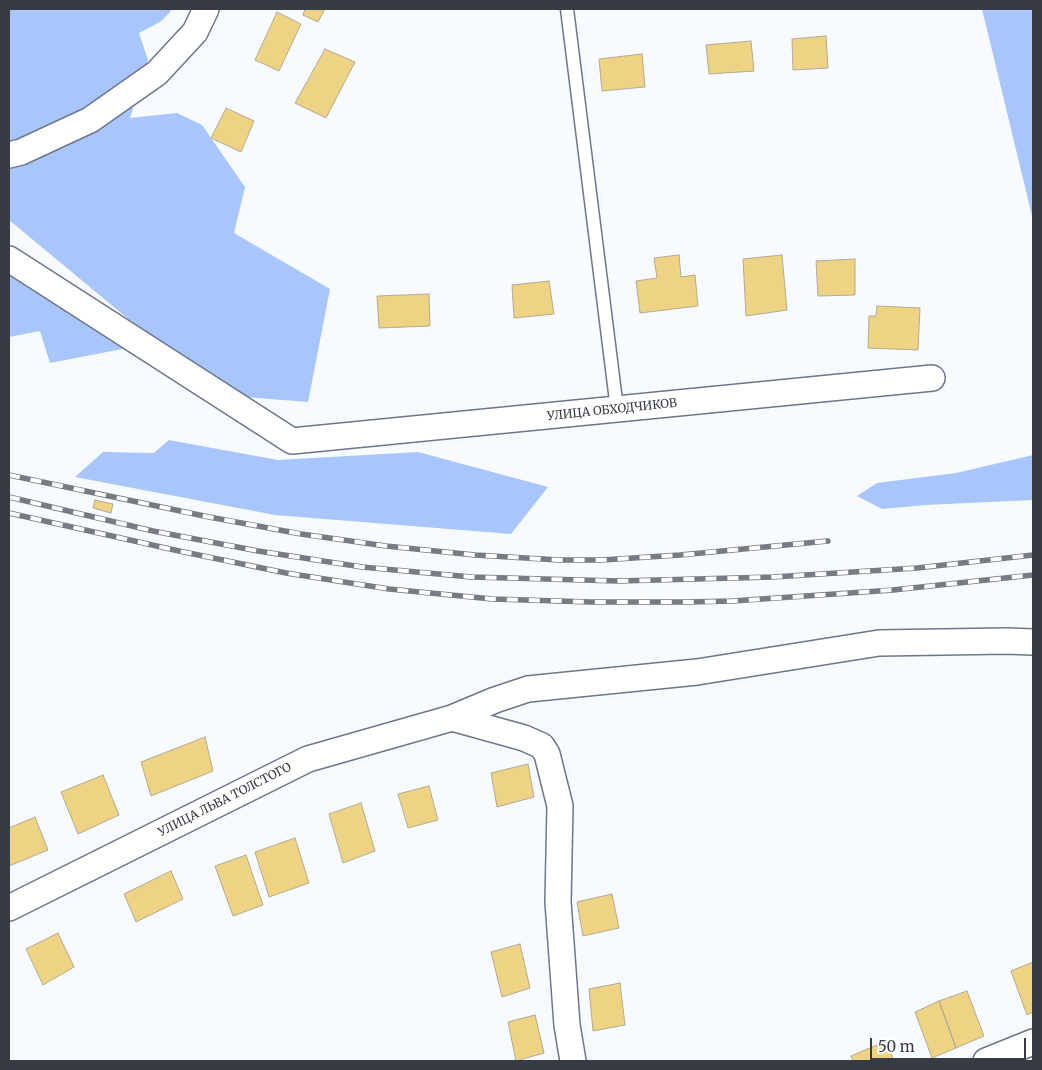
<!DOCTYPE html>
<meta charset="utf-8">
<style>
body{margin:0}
#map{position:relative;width:1042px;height:1070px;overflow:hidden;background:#f7faff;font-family:Merriweather,serif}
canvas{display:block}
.frame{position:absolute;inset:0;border:10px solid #363b44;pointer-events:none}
.scale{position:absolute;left:870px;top:1038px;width:156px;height:22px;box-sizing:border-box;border:2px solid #363b44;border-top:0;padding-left:6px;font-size:15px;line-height:18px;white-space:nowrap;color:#363b44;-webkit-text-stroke:4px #fff;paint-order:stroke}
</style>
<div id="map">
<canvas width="1042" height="1070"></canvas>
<div class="frame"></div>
<div class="scale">50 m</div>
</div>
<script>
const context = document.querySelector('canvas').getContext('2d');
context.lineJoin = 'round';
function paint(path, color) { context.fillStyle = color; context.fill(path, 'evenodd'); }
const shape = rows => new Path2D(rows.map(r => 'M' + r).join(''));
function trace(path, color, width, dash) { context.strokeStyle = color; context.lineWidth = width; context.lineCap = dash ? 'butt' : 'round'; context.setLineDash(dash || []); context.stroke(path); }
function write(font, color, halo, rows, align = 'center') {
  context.font = font + ' Merriweather,serif'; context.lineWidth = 4; context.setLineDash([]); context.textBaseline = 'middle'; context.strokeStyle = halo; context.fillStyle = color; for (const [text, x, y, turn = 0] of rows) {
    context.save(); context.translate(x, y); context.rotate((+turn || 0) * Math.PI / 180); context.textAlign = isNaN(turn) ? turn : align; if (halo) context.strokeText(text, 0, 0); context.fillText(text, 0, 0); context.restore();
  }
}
paint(shape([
 [9,9,171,9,170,12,160,22,139,33,148,60,130,118,177,113,202,125,245,187,234,233,330,289,308,402,220,395,9,220],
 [982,9,1033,9,1033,220],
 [9,259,143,345,50,363,40,331,9,337],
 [169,440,278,460,418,452,548,487,511,534,275,515,75,477,103,452,154,453],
 [1033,455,1033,500,925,505,882,509,857,496,877,483,956,473]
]), '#a8c6fc');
const building = shape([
 [305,9,325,9,318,22,303,15,305,9],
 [277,12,301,24,279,71,255,60,277,12],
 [826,36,828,68,793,70,792,39,826,36],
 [751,41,754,71,709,74,706,45,751,41],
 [325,49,355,62,326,118,295,103,325,49],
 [642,54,645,87,602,91,599,59,642,54],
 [226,108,254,121,241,152,211,138,226,108],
 [679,255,681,277,695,275,698,306,640,313,636,281,657,278,654,258,679,255],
 [782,255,787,310,746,316,743,259,782,255],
 [855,259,855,295,818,296,816,261,855,259],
 [549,281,554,314,514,318,512,285,549,281],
 [429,294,430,326,379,328,377,296,429,294],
 [877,306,920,308,918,350,868,348,869,316,876,316,877,306],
 [95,500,113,504,111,513,93,508,95,500],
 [205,737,213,771,151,796,141,762,205,737],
 [528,764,534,797,497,807,491,773,528,764],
 [103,775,119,815,78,834,61,792,103,775],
 [429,786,438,820,408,828,398,794,429,786],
 [361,803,375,851,343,863,329,814,361,803],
 [35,817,48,850,9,866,9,828,35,817],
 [295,838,309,883,269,897,255,852,295,838],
 [246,855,263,905,233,916,215,866,246,855],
 [171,871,183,899,136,922,124,894,171,871],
 [612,894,619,928,583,936,577,902,612,894],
 [58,933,74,967,43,985,26,949,58,933],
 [520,944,530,988,502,997,491,952,520,944],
 [1033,962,1033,1012,1027,1015,1011,971,1033,962],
 [620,983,625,1025,593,1031,589,989,620,983],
 [967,991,984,1036,956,1048,939,1001,967,991],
 [939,1001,956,1048,932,1058,915,1012,939,1001],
 [535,1015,544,1053,516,1061,508,1022,535,1015],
 [886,1041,894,1061,853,1061,851,1056,886,1041]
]);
paint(building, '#efd384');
trace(building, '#b2aa92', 1);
const lane = shape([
 [567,9,617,409]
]);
const street = shape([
 [9,155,21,152,90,120,157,73,195,32,206,9],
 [9,259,292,441,932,378],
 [452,718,524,738,542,746,547,754,560,806,558,902,567,1025,573,1061],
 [9,908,308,759,452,718,495,700,528,689,697,672,879,643,1006,641,1033,642],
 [986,1061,1033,1042]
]);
trace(lane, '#6c778b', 15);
trace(street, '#6c778b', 28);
trace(lane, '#fff', 12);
trace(street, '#fff', 25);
const rail = shape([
 [9,475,209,517,301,534,386,546,475,555,559,560,602,560,680,555,828,541],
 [9,497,153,531,258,551,362,567,471,577,619,581,773,577,917,568,1033,555],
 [9,513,179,551,286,573,389,589,492,599,591,602,689,602,733,601,893,590,1033,575]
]);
trace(rail, '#777b83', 5.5);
trace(rail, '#fff', 4, [11]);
write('12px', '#363b44', '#fff', [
 ["УЛИЦА ОБХОДЧИКОВ",612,410,-6],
 ["УЛИЦА ЛЬВА ТОЛСТОГО",225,800,-27]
]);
</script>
